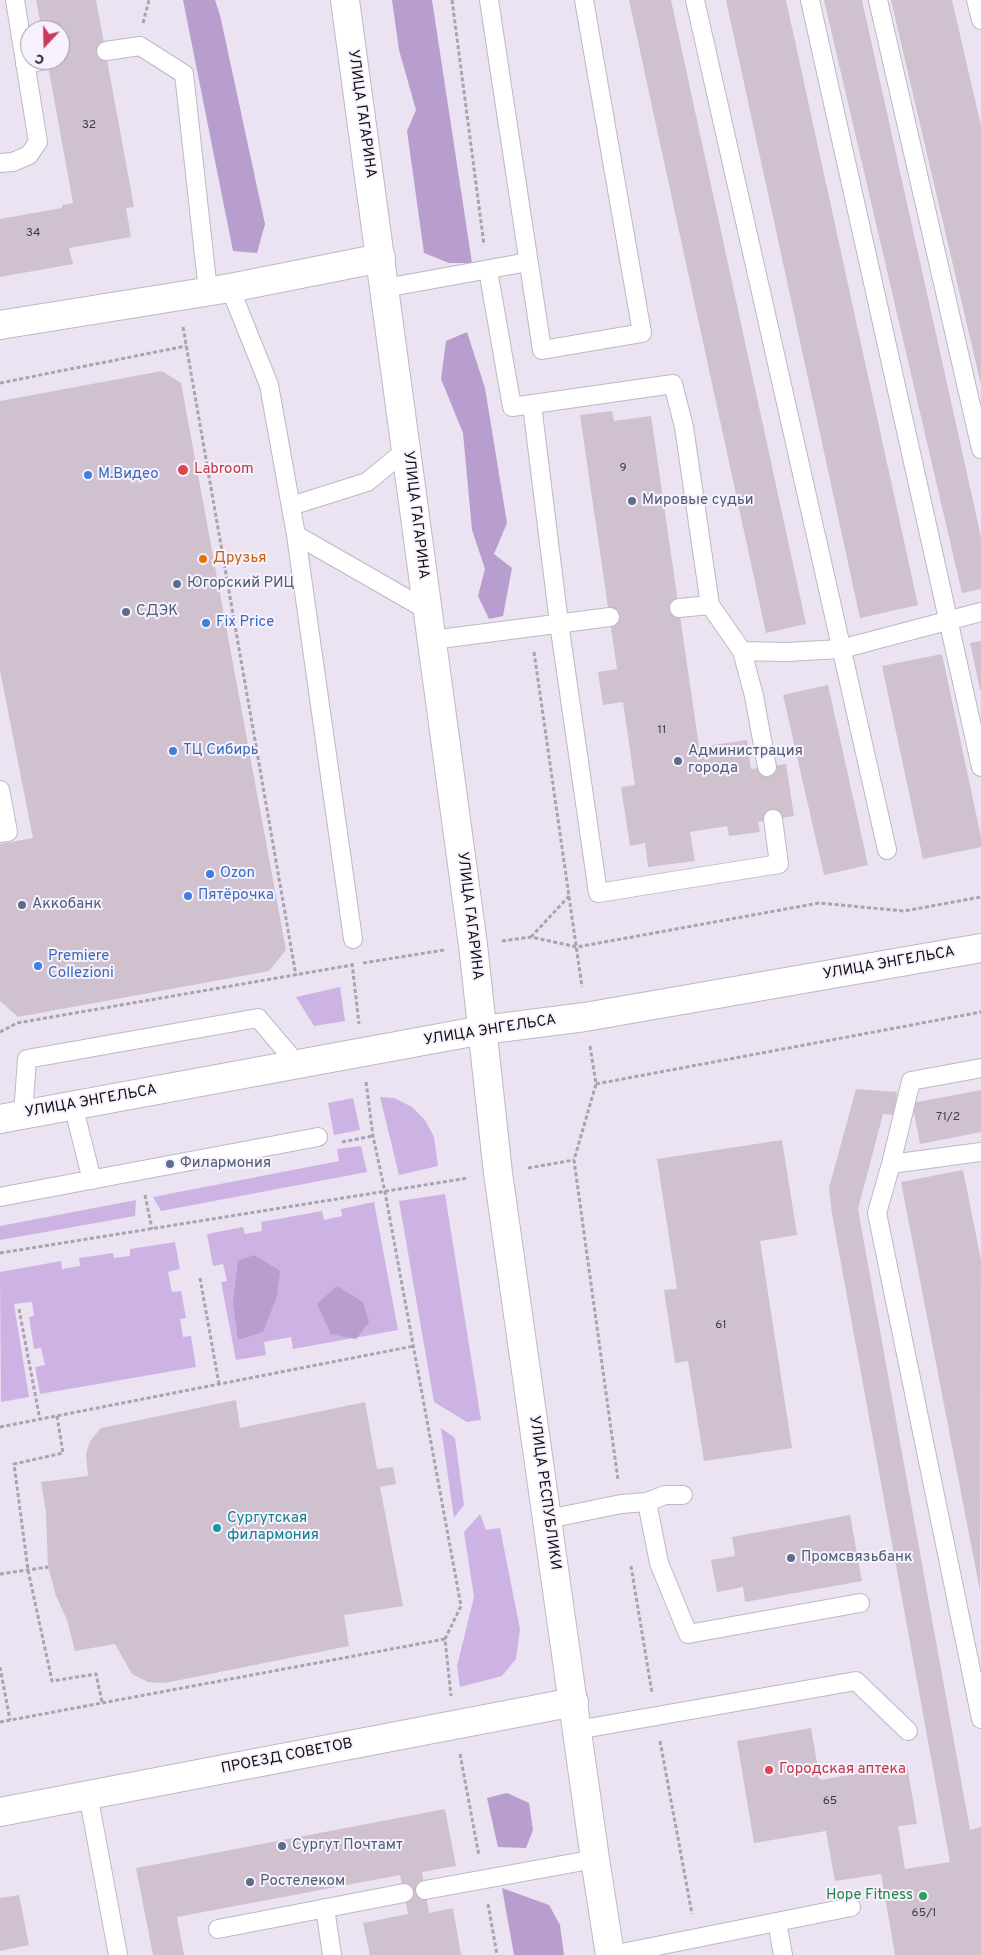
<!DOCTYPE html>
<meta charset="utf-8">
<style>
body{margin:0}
#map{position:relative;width:981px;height:1955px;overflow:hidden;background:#ebe3f2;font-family:Overpass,sans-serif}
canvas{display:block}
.north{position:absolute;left:20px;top:20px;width:50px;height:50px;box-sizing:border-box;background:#f7f1fe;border:1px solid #9b97a0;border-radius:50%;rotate:201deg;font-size:14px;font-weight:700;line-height:20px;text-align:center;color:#120f14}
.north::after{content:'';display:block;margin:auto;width:18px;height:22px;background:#ca3a5a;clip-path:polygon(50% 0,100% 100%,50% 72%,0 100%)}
</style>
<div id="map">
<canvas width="981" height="1955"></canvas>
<div class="north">С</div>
</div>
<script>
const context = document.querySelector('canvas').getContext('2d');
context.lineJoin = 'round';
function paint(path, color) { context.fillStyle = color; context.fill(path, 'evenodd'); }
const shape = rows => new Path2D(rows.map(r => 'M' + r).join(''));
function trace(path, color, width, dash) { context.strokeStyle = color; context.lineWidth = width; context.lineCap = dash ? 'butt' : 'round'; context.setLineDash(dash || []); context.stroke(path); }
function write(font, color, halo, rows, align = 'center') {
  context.font = font + ' Overpass,sans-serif'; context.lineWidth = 4; context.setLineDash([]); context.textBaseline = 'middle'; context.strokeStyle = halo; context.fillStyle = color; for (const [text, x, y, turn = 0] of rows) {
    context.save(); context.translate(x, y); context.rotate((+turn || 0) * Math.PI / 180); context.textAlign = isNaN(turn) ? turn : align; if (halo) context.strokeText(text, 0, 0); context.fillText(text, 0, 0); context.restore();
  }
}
paint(shape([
 [340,987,345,1021,314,1026,296,997],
 [380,1097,394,1098,412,1107,425,1120,434,1137,438,1166,399,1175],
 [353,1098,360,1130,334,1135,328,1103],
 [361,1146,367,1172,161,1211,153,1197,339,1161,337,1149],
 [445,1194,481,1420,467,1422,434,1402,399,1201],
 [136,1200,135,1216,0,1240,0,1226],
 [374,1202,398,1330,293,1349,291,1337,264,1342,266,1355,236,1360,221,1282,227,1281,223,1264,213,1266,207,1234,243,1227,245,1234,262,1231,261,1222,322,1211,324,1220,342,1216,341,1209],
 [175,1242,180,1269,168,1272,172,1292,181,1291,186,1318,180,1319,183,1337,191,1336,196,1367,40,1394,35,1367,45,1365,41,1348,34,1349,29,1317,34,1316,32,1302,14,1304,29,1397,1,1402,0,1272,61,1261,62,1269,80,1266,79,1258,113,1253,114,1258,130,1256,130,1249],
 [441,1428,455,1438,464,1505,454,1518],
 [480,1514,486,1530,500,1528,520,1629,516,1659,502,1676,460,1687,457,1666,474,1597,464,1532]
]), '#cdb3e4');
paint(shape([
 [183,0,215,0,220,15,265,224,257,253,233,251],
 [392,0,432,0,472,263,449,263,424,253,407,131,416,110,399,50],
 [467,332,485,388,507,523,494,554,512,568,503,616,489,619,478,596,485,569,472,530,463,433,441,379,446,341],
 [254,1255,280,1271,277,1296,263,1332,238,1340,233,1303,238,1261],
 [337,1286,363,1302,369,1322,356,1339,331,1334,317,1304],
 [507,1793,529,1803,533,1830,526,1848,498,1847,487,1798],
 [502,1888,549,1905,560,1925,564,1955,514,1955]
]), '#b89dcf');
paint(shape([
 [36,0,96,0,134,207,126,208,131,237,69,248,73,264,0,277,0,219,62,208,62,205,73,203,47,60,60,60,60,30,42,30],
 [629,0,671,0,806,624,766,633],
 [726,0,786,0,918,605,860,618],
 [824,0,862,0,981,537,981,589,962,593],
 [891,0,952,0,981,126,981,385],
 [162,371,181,383,286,950,269,971,18,1017,0,1001,0,844,33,838,0,671,0,401],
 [612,411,614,421,651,416,699,747,747,740,751,769,786,764,794,816,758,822,760,832,729,836,727,826,690,832,695,861,648,867,645,843,630,846,621,787,635,785,623,702,603,705,598,672,617,669,580,415],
 [981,641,981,690,980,690,970,643],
 [942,654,981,837,981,847,923,859,882,666],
 [828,685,868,865,824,875,783,695],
 [856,1089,897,1092,895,1115,883,1114,858,1209,970,1830,981,1827,981,1955,895,1955,881,1874,835,1881,826,1831,754,1843,737,1741,811,1728,820,1780,907,1765,917,1824,898,1826,905,1869,950,1862,832,1214,829,1188],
 [981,1090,981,1132,920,1144,912,1103],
 [782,1140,797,1235,760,1241,792,1448,704,1461,688,1361,675,1363,664,1290,677,1289,657,1159],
 [963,1170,981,1260,980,1591,901,1182],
 [236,1400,240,1428,365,1402,377,1469,393,1467,396,1484,380,1487,403,1606,344,1615,349,1646,165,1683,148,1682,132,1674,115,1644,75,1651,67,1620,56,1596,48,1567,46,1513,41,1482,88,1476,86,1454,90,1441,101,1428],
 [850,1515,862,1581,745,1602,743,1587,717,1592,711,1560,735,1556,732,1537],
 [445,1809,456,1866,422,1872,429,1913,453,1908,461,1955,370,1955,363,1923,408,1914,400,1875,177,1917,184,1955,153,1955,136,1868],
 [19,1895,29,1945,0,1951,0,1898]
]), '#cfc2ce');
const service = shape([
 [489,0,542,350,642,333,584,0],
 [695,0,887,850],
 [810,0,981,767],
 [878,0,981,449],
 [976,0,981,20],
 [106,51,140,46,184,74,208,291],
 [25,64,46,60],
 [0,163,13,162,29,155,38,142,15,0],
 [488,270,512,407,673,384,684,427,710,605,742,651,754,696,767,767],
 [230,288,269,385,296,535,353,939],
 [385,288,528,262],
 [532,405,559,623,598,893,779,864,773,819],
 [291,506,367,482,406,450],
 [296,535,427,610],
 [679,608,710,605],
 [432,640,610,617],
 [742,651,786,652,841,649,981,612],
 [0,790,8,832,0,833],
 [981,1068,911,1081,891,1164,981,1152],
 [73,1105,92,1180],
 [23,1115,27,1059,258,1018,298,1065],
 [891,1164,877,1213,981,1719],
 [0,1197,318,1137],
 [647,1502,659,1563,688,1634,860,1603],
 [548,1519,621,1504,647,1502,665,1495,683,1495],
 [577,1730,856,1681,908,1731],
 [88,1794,118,1955],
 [425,1890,595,1859],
 [325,1908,332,1955],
 [777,1922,783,1955],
 [218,1929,404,1893],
 [612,1955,851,1907]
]);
const minor = shape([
 [0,325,230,288,381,258],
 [0,1812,574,1702]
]);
const secondary = shape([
 [345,0,473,945,498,1173,595,1859,610,1955],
 [0,1119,483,1030,585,1017,981,948]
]);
trace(service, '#beb7c5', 20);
trace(minor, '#beb7c5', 30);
trace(secondary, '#beb7c5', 30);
trace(shape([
 [452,0,484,245],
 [143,23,149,0],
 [183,327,296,976],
 [0,383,186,346],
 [534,652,582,987],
 [531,937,570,895],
 [502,941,531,937,577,947,819,903,904,911,981,897],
 [352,963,359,1024],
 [363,963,444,950],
 [0,1032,17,1023,352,965],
 [590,1046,596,1084,574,1160,618,1480],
 [366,1082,373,1136,385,1192,461,1606,445,1639,451,1696],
 [596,1084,981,1012],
 [342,1142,373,1136],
 [528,1168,574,1160],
 [145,1195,152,1229],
 [0,1253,468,1178],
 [200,1278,219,1384],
 [19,1309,40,1420],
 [57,1416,63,1453,14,1464,28,1570,52,1681,96,1674,102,1702],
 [0,1427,414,1346],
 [631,1566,652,1693],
 [0,1574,48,1567],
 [0,1667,10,1720],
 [0,1722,445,1639],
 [660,1741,692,1914],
 [460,1754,479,1856],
 [488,1904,497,1955]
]), '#a9a3af', 3, [4, 2.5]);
trace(service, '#fff', 18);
trace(minor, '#fff', 28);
trace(secondary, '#fff', 28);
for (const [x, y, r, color] of [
 [183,470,6,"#e0444e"],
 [88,475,5,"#3f7fe0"],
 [632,501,5,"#5c6f8a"],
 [203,559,5,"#e8710a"],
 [177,584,5,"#5c6f8a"],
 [126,612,5,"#5c6f8a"],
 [206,623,5,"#3f7fe0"],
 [173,751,5,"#3f7fe0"],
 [678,761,5,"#5c6f8a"],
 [210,874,5,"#3f7fe0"],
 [188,896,5,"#3f7fe0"],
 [22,905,5,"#5c6f8a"],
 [38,966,5,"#3f7fe0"],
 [170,1164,5,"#5c6f8a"],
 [217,1528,5,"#0f9aa8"],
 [791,1558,5,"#5c6f8a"],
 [769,1770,5,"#e0444e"],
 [282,1846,5,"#5c6f8a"],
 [250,1882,5,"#5c6f8a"],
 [923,1896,5,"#2e9e5b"]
]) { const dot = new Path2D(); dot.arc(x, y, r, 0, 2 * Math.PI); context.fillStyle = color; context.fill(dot); trace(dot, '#f7f1fe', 2); }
write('12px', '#413c42', null, [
 ["32",89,126],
 ["34",33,234],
 ["9",623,469],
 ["11",662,731],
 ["71/2",948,1118],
 ["61",721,1326],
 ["65",830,1802],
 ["65/1",924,1914]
]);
write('15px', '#120f14', '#f7f1fe', [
 ["УЛИЦА ГАГАРИНА",361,114,82],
 ["УЛИЦА ГАГАРИНА",415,515,83],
 ["УЛИЦА ГАГАРИНА",469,916,83],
 ["УЛИЦА ЭНГЕЛЬСА",889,964,-10],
 ["УЛИЦА ЭНГЕЛЬСА",490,1031,-9],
 ["УЛИЦА ЭНГЕЛЬСА",91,1102,-10],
 ["УЛИЦА РЕСПУБЛИКИ",544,1493,82],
 ["ПРОЕЗД СОВЕТОВ",287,1757,-11]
]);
write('15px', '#be3a42', '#f7f1fe', [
 ["Labroom",194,470],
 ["Городская аптека",779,1770]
], 'left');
write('15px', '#366cbe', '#f7f1fe', [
 ["М.Видео",98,475],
 ["Fix Price",216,623],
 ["ТЦ Сибирь",183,751],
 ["Ozon",220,874],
 ["Пятёрочка",198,896],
 ["Premiere",48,957],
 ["Collezioni",48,974]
], 'left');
write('15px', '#4e5e75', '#f7f1fe', [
 ["Мировые судьи",642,501],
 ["Югорский РИЦ",187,584],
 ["СДЭК",136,612],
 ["Администрация",688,752],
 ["города",688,769],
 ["Аккобанк",32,905],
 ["Филармония",180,1164],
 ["Промсвязьбанк",801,1558],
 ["Сургут Почтамт",292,1846],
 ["Ростелеком",260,1882]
], 'left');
write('15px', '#c56008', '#f7f1fe', [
 ["Друзья",213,559]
], 'left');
write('15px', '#0d838f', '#f7f1fe', [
 ["Сургутская",227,1519],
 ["филармония",227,1536]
], 'left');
write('15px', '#27864d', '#f7f1fe', [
 ["Hope Fitness",913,1896]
], 'right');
</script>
